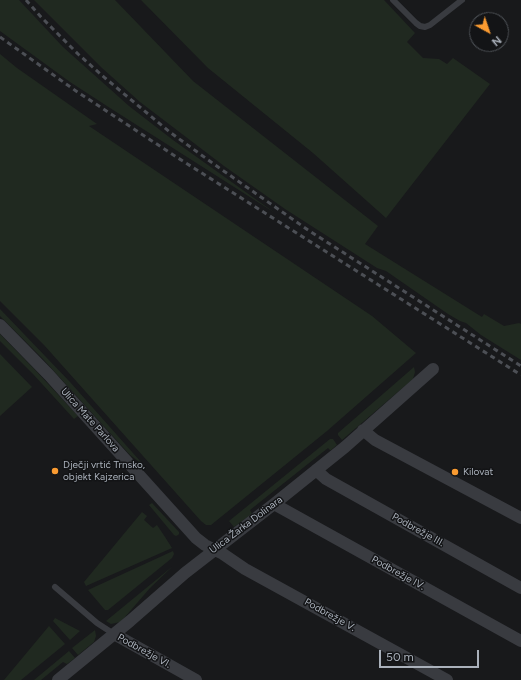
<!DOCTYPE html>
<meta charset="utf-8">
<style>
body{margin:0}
#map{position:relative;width:521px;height:680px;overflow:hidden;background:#18191b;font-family:Figtree,sans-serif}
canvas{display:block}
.north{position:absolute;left:469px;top:12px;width:40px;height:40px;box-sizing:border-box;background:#131416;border:1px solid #4f5358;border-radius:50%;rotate:140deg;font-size:11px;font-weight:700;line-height:16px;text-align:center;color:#aab1bb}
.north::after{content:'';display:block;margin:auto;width:14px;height:18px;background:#fa9b31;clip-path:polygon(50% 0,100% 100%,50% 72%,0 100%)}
.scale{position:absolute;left:379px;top:650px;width:100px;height:18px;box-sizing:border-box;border:2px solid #aab1bb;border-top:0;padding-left:5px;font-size:12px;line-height:14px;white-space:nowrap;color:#aab1bb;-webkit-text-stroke:3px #131416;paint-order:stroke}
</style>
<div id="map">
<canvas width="521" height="680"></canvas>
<div class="north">N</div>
<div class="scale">50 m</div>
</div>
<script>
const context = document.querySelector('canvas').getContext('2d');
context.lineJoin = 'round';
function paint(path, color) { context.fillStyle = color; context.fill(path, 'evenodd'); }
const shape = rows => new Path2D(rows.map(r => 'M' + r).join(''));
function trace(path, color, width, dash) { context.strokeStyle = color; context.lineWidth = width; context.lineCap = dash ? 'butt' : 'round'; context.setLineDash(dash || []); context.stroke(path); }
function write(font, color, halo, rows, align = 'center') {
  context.font = font + ' Figtree,sans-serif'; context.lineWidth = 3; context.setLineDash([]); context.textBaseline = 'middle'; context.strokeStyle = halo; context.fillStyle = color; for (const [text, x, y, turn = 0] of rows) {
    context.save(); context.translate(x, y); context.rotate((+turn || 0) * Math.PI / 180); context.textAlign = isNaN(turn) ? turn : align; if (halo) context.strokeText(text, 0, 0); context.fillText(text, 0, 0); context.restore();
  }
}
paint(shape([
 [0,0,19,0,63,47,129,106,173,140,275,213,110,108,70,82,0,31],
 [34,0,115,0,193,81,378,226,365,244,482,317,484,314,504,326,519,323,521,324,521,360,481,335,466,323,460,321,448,314,386,271,377,268,285,209,224,166,140,102,102,68],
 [141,0,384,0,415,33,407,42,423,58,439,59,447,64,453,58,490,84,386,218,313,153,208,68],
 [0,54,17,68,97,124,89,126,372,316,416,353,327,431,211,525,206,525,201,521,44,345,0,301],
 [0,309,70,382,148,470,138,461,130,455,43,359,0,316],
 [0,334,37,372,78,416,74,419,33,374,0,341],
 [0,354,32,387,0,416],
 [414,367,415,372,413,379,342,440,338,435,338,433],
 [330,439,333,439,337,445,331,450,330,450,328,448,250,510,252,514,234,527,229,521],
 [152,503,179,532,179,534,178,535,176,536,174,535,149,505],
 [142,512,147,516,144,520,153,528,157,525,165,537,172,548,86,586,84,582],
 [173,551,174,554,172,558,108,610,105,610,88,590],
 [173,566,150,588,125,617,120,622,111,624,106,621],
 [55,618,80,631,70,640,53,621],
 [49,626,65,644,21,680,4,680],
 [95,630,96,636,94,642,78,655,72,648],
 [69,651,75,658,67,664,63,662,41,680,34,680]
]), '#202920');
trace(shape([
 [393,0,416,23,420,26,425,27,430,25,462,0],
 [55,587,97,623,114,634]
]), '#393b40', 6);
trace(shape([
 [0,325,49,375,196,538,205,545,223,554,245,569,447,680],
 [363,430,375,440,521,518],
 [316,470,326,479,521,588],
 [274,504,521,641],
 [114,634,196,680],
 [58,680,130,621,185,573,274,504,345,447,433,369]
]), '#393b40', 12);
trace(shape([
 [26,0,41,17,78,54,105,78,171,133,218,167,308,230,521,366],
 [0,37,76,91,178,158,521,375]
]), '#4c4f55', 3, [5, 4]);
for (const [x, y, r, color] of [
 [55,471,4,"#fa9b31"],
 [455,472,4,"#fa9b31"]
]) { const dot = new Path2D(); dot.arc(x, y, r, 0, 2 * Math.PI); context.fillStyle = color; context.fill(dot); trace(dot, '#131416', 1.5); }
write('10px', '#aab1bb', '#131416', [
 ["Ulica Mate Parlova",90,420,48],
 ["Ulica Žarka Dolinara",246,525,-37],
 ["Podbrežje III.",418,530,29],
 ["Podbrežje IV.",398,573,29],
 ["Podbrežje V.",330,615,29],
 ["Podbrežje VI.",144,651,29]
]);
write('10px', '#aab1bb', '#131416', [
 ["Dječji vrtić Trnsko,",63,465],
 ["objekt Kajzerica",63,477],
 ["Kilovat",463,472]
], 'left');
</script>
